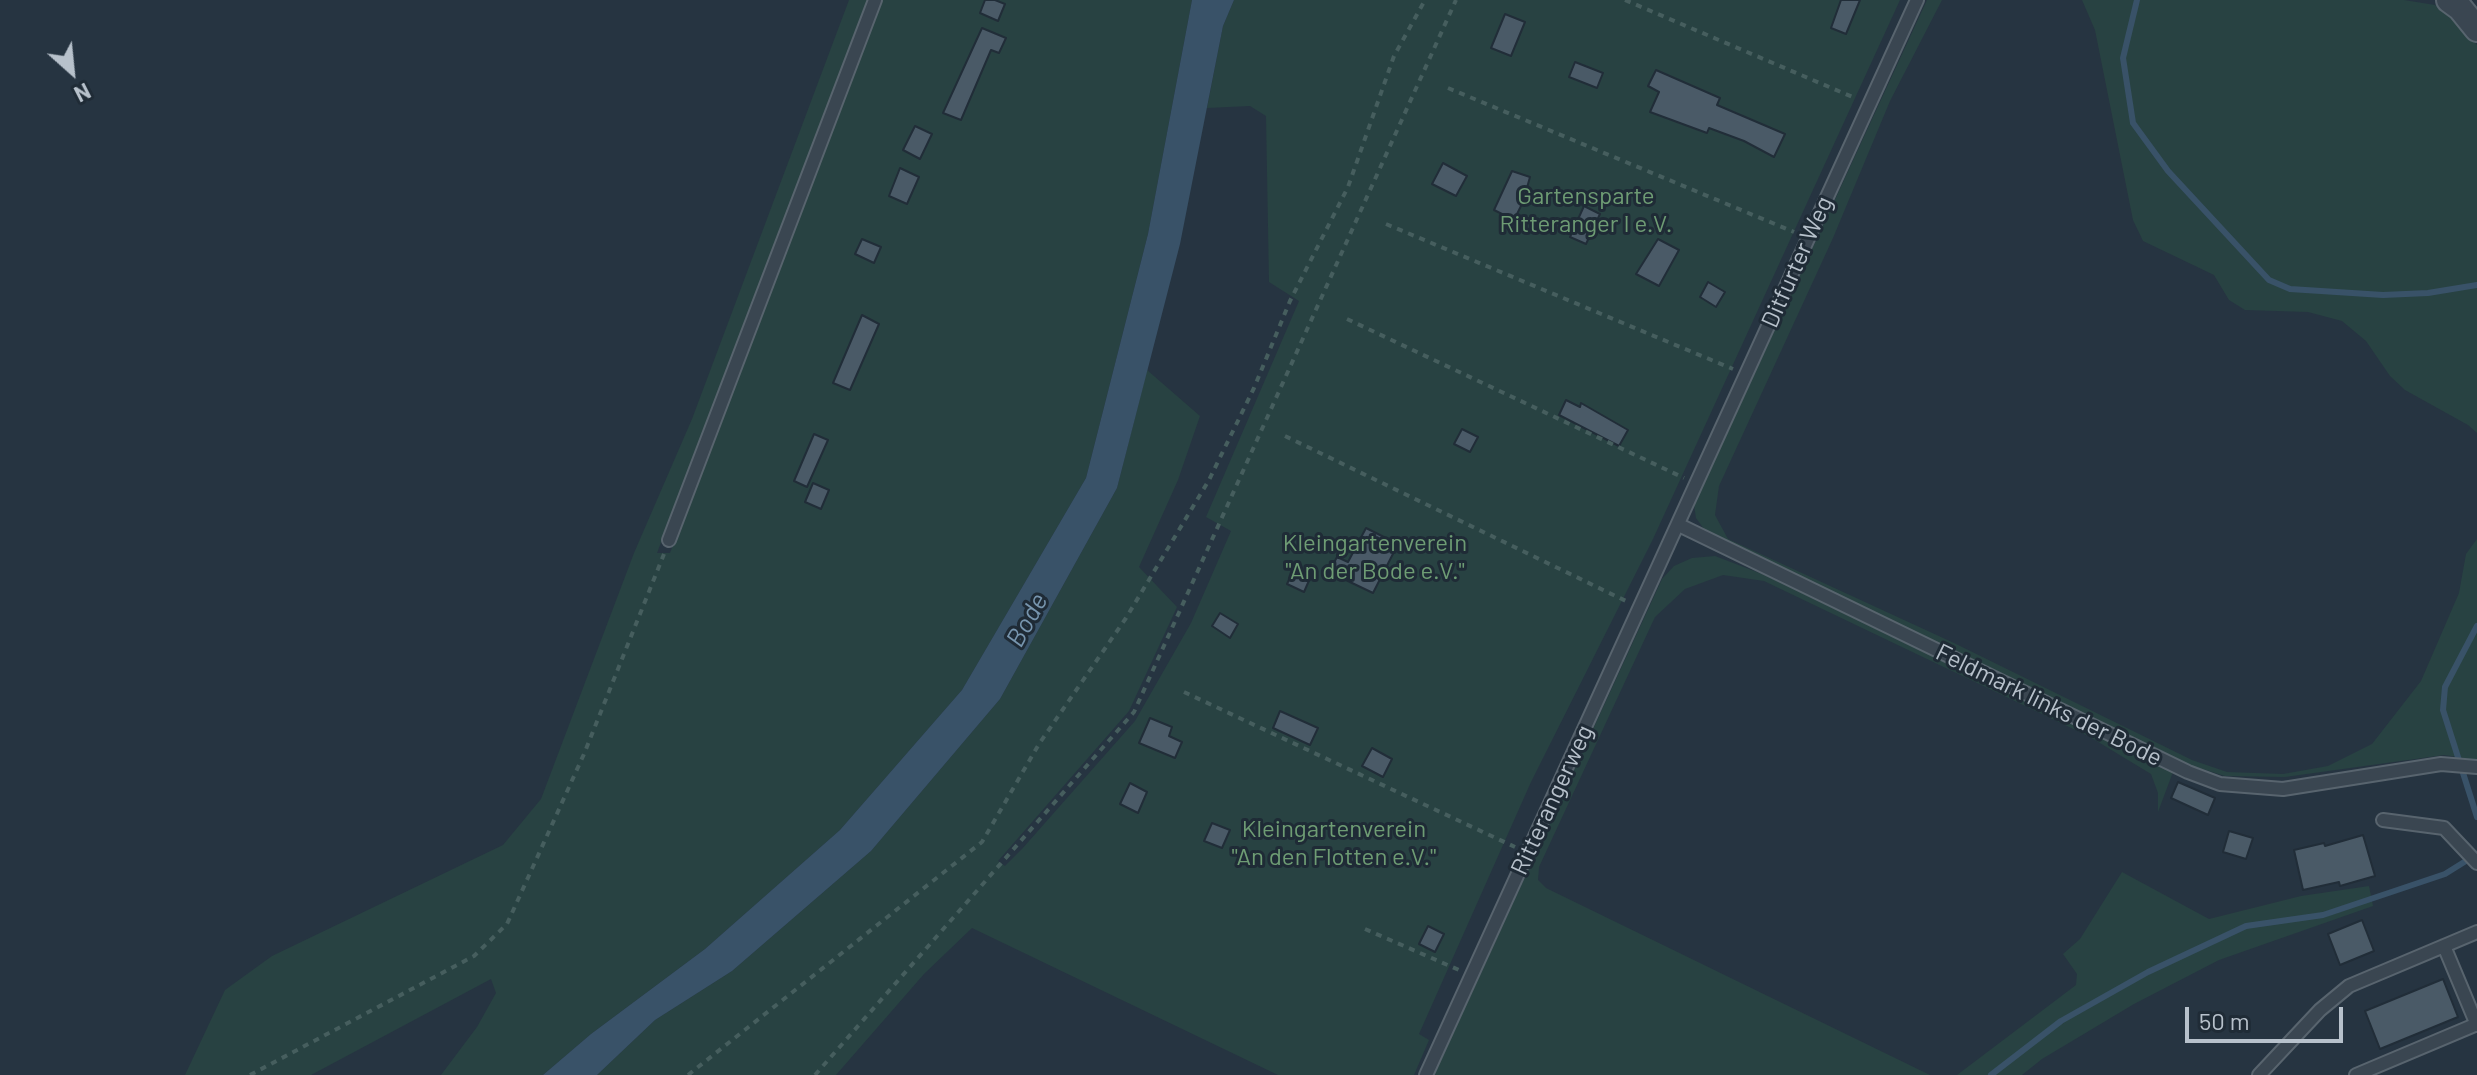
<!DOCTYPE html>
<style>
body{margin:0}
#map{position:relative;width:2477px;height:1075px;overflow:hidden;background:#263441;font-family:Barlow,sans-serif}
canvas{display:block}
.north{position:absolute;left:32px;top:32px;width:80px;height:80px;-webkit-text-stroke:6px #1f2b36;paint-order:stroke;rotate:153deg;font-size:22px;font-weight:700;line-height:32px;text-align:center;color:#b7c1cb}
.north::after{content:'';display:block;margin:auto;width:28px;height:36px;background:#b7c1cb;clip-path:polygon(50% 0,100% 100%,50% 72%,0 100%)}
.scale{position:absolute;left:2185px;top:1007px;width:158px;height:36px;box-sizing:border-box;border:4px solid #b7c1cb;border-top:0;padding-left:10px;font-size:24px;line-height:28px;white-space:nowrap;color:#b7c1cb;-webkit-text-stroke:6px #1f2b36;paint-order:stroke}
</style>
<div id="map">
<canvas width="2477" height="1075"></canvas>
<div class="north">N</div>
<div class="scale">50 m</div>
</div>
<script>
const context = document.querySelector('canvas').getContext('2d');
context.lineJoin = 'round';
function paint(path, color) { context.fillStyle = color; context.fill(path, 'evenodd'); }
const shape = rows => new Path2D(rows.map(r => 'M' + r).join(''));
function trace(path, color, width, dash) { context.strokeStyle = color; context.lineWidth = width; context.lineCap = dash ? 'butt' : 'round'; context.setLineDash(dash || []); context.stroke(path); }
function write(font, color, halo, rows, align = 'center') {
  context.font = font + ' Barlow,sans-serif'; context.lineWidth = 6; context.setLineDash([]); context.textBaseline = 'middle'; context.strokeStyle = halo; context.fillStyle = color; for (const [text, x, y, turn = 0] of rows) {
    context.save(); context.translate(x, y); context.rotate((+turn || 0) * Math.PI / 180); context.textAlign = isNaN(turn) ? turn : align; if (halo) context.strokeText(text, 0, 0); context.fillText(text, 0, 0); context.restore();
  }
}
paint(shape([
 [849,0,868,0,657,553,670,553,882,0,1192,0,1148,234,1086,478,962,690,840,830,705,949,591,1034,543,1075,441,1075,477,1027,496,993,491,979,311,1075,185,1075,225,990,272,956,503,845,541,799,634,553,692,419],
 [1234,0,1900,0,1653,539,1531,782,1419,1034,1429,1040,1414,1075,1278,1075,972,928,924,974,836,1075,597,1075,655,1020,732,971,871,851,1000,699,1117,488,1147,370,1200,416,1178,480,1139,567,1177,607,1129,711,998,861,1005,866,1022,849,1135,721,1191,623,1231,531,1206,517,1299,301,1269,282,1266,116,1250,106,1207,108,1223,26],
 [1927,0,1942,0,1890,101,1833,238,1719,486,1715,515,1728,539,1954,643,2192,760,2227,772,2283,774,2328,766,2372,744,2421,681,2459,593,2466,554,2477,539,2477,760,2444,755,2285,777,2225,776,2193,766,1725,543,1707,533,1696,518,1694,505],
 [2082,0,2404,0,2435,5,2454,20,2477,45,2477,433,2468,425,2405,390,2390,376,2366,341,2342,321,2308,312,2245,310,2229,300,2214,275,2143,241,2133,220,2095,30],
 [1715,556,1762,574,2173,772,2158,812,2158,793,2151,774,2090,737,1764,581,1723,575,1685,589,1655,617,1539,867,1538,880,1546,888,1930,1075,1434,1075,1662,579,1674,566,1692,558],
 [2122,872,2209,919,2301,896,2369,886,2373,906,2219,960,2134,1004,2042,1059,2022,1075,1957,1075,2076,985,2077,974,2063,954,2080,939]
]), '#284242');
paint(shape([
 [1192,0,1234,0,1223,26,1180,244,1117,488,1000,699,871,851,732,971,655,1020,597,1075,543,1075,591,1034,705,949,840,830,962,690,1086,478,1148,234]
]), '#395268');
trace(shape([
 [2137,0,2123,58,2133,123,2168,171,2269,280,2290,289,2383,295,2428,293,2477,285],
 [2477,626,2445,687,2443,710,2477,817],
 [1991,1075,2061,1021,2148,972,2246,926,2323,915,2445,874,2477,854]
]), '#395268', 6);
const building = shape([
 [985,0,995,0,1005,4,998,21,980,13,985,0],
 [1841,0,1860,0,1846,34,1831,28,1841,0],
 [1505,14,1525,22,1511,56,1491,48,1505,14],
 [982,28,1006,38,999,53,991,50,961,120,943,113,982,28],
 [1575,62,1603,73,1597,88,1569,77,1575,62],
 [1656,70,1720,98,1717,105,1785,134,1774,157,1744,141,1709,128,1707,133,1650,112,1659,92,1648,86,1656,70],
 [915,126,932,134,920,159,903,150,915,126],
 [1443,163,1467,176,1456,196,1432,184,1443,163],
 [900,168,919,177,907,204,889,196,900,168],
 [1512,171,1530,177,1523,202,1514,220,1494,210,1512,171],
 [1584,206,1600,214,1586,244,1570,237,1584,206],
 [862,239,881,247,874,263,855,254,862,239],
 [1658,239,1679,250,1659,286,1636,274,1658,239],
 [1708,282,1725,292,1716,307,1700,297,1708,282],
 [862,315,879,324,850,390,833,383,862,315],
 [1566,400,1580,407,1581,403,1628,430,1619,446,1559,415,1566,400],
 [1462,429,1478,437,1470,452,1454,444,1462,429],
 [814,434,828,440,807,487,794,481,814,434],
 [813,483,829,490,821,509,805,502,813,483],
 [1366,528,1398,544,1373,593,1329,572,1337,557,1348,562,1366,528],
 [1294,569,1311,576,1304,592,1287,584,1294,569],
 [1220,613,1238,624,1230,638,1212,626,1220,613],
 [1280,711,1318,728,1310,745,1273,728,1280,711],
 [1150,718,1172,727,1169,736,1182,742,1175,758,1139,743,1150,718],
 [1372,748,1392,759,1383,777,1362,766,1372,748],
 [2178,782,2215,798,2208,815,2171,798,2178,782],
 [1130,783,1147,792,1138,813,1120,804,1130,783],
 [1212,823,1230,830,1222,848,1204,841,1212,823],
 [2229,831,2253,838,2246,859,2223,852,2229,831],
 [2363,835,2375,876,2340,886,2339,882,2303,890,2294,850,2324,843,2325,846,2363,835],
 [2362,920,2374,951,2340,965,2328,934,2362,920],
 [1428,926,1444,934,1435,952,1419,944,1428,926],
 [2443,979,2458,1017,2380,1049,2365,1011,2443,979]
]);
paint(building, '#4a5a67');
trace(building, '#212d38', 2);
const service = shape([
 [1679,525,2188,772,2220,784,2283,789,2441,764,2477,767],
 [669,540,875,0],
 [2383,820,2444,828,2477,863],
 [2444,946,2477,1025],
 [1426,1075,1917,0],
 [2259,1075,2320,1010,2349,986,2477,932],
 [2356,1075,2477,1024]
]);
const minor = shape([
 [2449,0,2460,8,2477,29]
]);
trace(service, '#58646e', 16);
trace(minor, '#58646e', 28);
trace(shape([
 [1625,0,1855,98],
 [1448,88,1794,232],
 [1386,224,1733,369],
 [1347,319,1684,478],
 [1285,436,1628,602],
 [1184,692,1515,847],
 [1365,929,1459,970],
 [250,1075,474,956,507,924,584,754,664,554],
 [688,1075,982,842,1039,744,1126,618,1209,480,1254,388,1290,301,1348,187,1394,56,1425,0],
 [815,1075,1134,712,1456,0]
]), '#465e5e', 4, [6, 6]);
trace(service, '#3a4651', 12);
trace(minor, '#3a4651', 24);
write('24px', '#6e9c74', '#1f2b36', [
 ["Gartensparte",1586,196],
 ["Ritteranger I e.V.",1586,224],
 ["Kleingartenverein",1375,543],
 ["\"An der Bode e.V.\"",1375,571],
 ["Kleingartenverein",1334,829],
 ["\"An den Flotten e.V.\"",1334,857]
]);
write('24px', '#b7c1cb', '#1f2b36', [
 ["Ditfurter Weg",1797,262,-66],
 ["Feldmark links der Bode",2049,705,26],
 ["Ritterangerweg",1552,800,-65]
]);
write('italic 26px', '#7795ae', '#1f2b36', [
 ["Bode",1027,620,-61]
]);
</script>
